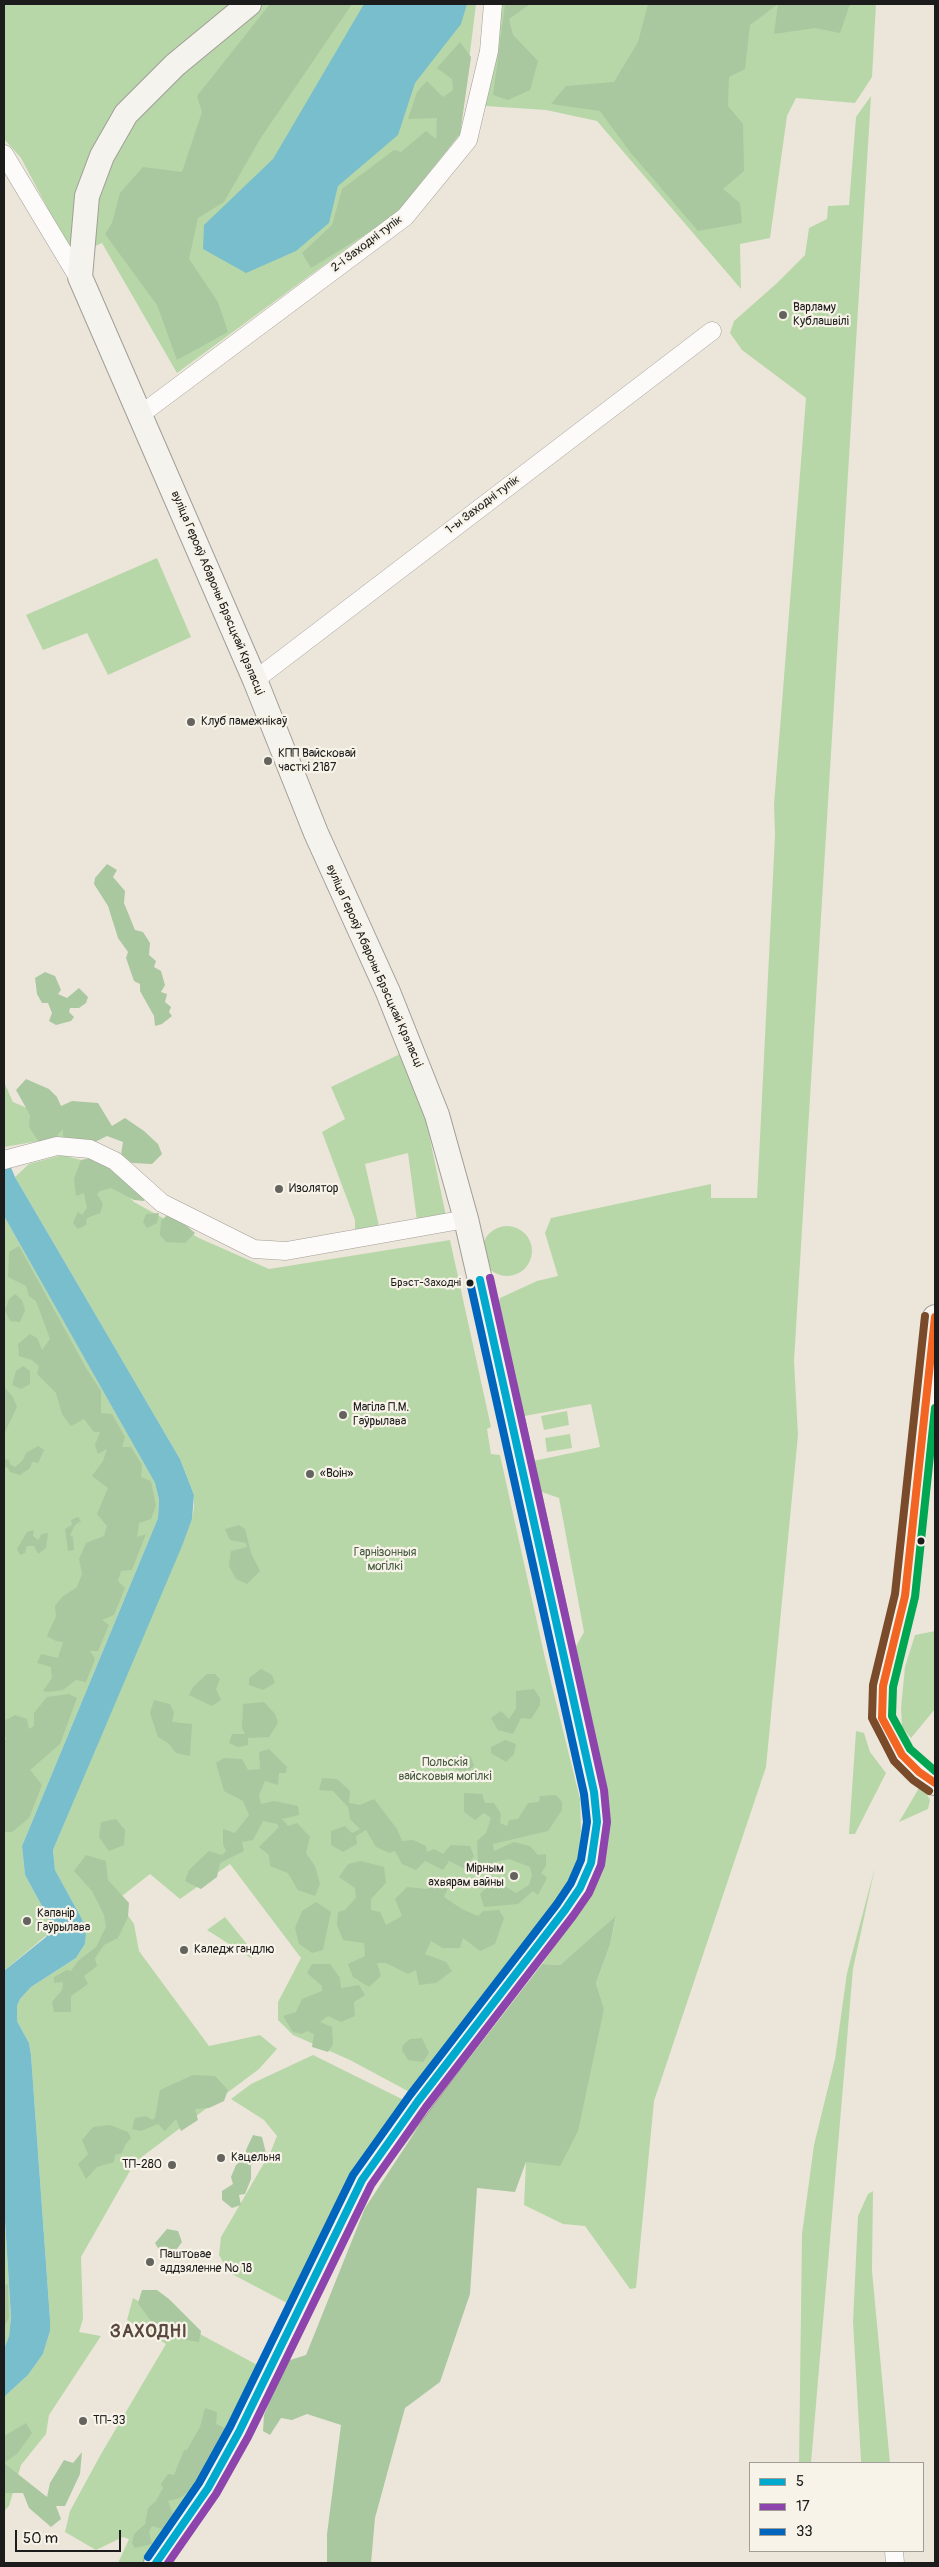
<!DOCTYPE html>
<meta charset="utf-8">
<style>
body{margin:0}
#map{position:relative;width:939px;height:2567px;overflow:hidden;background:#ece6da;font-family:Pangolin,sans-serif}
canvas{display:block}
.frame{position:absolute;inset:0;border:5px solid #1c1c1c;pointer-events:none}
.legend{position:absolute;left:749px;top:2462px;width:175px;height:90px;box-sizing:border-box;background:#f7f3e8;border:1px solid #9f9d96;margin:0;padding:6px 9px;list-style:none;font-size:15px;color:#1c1c1c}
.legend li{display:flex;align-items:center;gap:10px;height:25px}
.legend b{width:25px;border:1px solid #9f9d96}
.scale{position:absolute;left:15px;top:2530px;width:106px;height:22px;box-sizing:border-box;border:2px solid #1c1c1c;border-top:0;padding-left:6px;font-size:15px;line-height:18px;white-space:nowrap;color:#1c1c1c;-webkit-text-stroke:4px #f7f3e8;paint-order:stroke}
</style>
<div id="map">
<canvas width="939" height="2567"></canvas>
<div class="frame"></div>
<ul class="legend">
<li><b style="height:6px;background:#00a9ce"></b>5</li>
<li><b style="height:6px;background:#8e44ad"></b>17</li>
<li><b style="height:6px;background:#0065bd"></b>33</li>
</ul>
<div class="scale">50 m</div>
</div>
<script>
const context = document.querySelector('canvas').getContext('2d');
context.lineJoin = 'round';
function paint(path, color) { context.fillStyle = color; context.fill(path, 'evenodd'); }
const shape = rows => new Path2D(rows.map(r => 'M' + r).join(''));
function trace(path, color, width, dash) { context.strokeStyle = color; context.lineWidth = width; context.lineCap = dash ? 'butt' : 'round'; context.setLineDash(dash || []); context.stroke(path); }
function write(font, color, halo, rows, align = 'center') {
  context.font = font + ' Pangolin,sans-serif'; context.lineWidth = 4.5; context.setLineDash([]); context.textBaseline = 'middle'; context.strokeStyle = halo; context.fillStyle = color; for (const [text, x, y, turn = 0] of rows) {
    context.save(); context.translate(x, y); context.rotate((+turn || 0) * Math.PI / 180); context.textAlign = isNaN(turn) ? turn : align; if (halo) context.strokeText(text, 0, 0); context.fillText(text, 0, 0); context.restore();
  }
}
paint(shape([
 [4,4,476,4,460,134,399,210,177,373,102,243,73,256,21,158,4,139],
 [501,4,876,4,872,77,855,103,796,98,787,116,770,238,740,244,741,289,597,121,546,110,485,106],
 [871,96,794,1361,798,1435,766,1767,654,2101,636,2288,630,2289,585,2226,563,2224,524,2205,526,2162,604,2010,596,1983,610,1945,616,1917,560,1965,542,1964,576,1916,599,1868,570,1657,584,1632,559,1498,539,1491,533,1461,600,1447,591,1404,524,1416,498,1305,500,1298,537,1281,558,1276,545,1233,551,1218,711,1184,711,1198,757,1198,775,835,774,804,806,398,742,350,730,333,734,321,776,284,805,255,809,228,827,219,828,206,849,205,856,117],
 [157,558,191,637,108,675,87,633,43,650,26,615],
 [400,1054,426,1120,446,1216,417,1221,408,1153,365,1164,379,1226,355,1230,355,1220,322,1132,345,1119,331,1087],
 [4,1082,13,1102,86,1133,4,1147],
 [62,1155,100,1165,134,1202,199,1238,269,1269,450,1240,491,1427,487,1429,491,1454,500,1455,545,1658,580,1799,581,1830,578,1859,563,1899,417,2096,350,2060,293,2035,278,2020,278,2002,301,1958,230,1864,180,1899,150,1874,117,1900,134,1924,139,1951,209,2046,260,2035,277,2049,259,2069,135,2162,81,2257,83,2319,79,2332,101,2336,49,2415,46,2434,21,2465,9,2506,4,2511,4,2397,28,2375,43,2354,50,2331,50,2319,31,2055,29,2043,17,2021,17,2006,20,1999,31,1987,76,1958,85,1944,86,1935,82,1919,55,1870,53,1850,192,1519,194,1507,194,1495,180,1459,15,1177,29,1164],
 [4,1216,155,1483,159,1500,158,1518,22,1846,25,1875,49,1919,49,1933,4,1971],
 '482 1251a25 25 0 1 1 50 0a25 25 0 1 1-50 0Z',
 [567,1411,569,1425,544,1430,541,1416],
 [570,1434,572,1448,547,1452,545,1438],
 [935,1631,935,1709,911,1738,902,1727,901,1708,905,1667,915,1635],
 [856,1731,864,1733,870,1752,886,1773,855,1834,849,1834],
 [919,1788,926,1793,930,1800,928,1809,899,1822],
 [875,1867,853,1969,811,2463,799,2463,802,2234,814,2145,835,2059,847,1973],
 [225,1917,255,1954,251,1958,207,1930],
 [313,2055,410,2103,296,2298,287,2303,228,2272,219,2255,221,2237,271,2151,277,2136,264,2120,231,2099,251,2084],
 [873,2191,872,2271,890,2463,861,2463,861,2461,853,2322,858,2216,868,2194],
 [4,2205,11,2317,9,2336,4,2349],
 [133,2298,263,2368,220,2452,146,2563,118,2563,129,2539,123,2537,96,2550,65,2532,70,2511,101,2454,166,2344,127,2320]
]), '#b8d7a8');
paint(shape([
 [270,4,352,4,260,139,224,202,198,218,189,259,218,302,228,332,177,360,157,305,105,234,112,223,120,193,143,167,182,172,202,112,197,96],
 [505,4,530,4,509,19,513,35,538,61,530,90,508,100,493,95],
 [648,4,850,4,840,33,815,28,774,34,778,4,750,25,745,69,729,77,728,106,743,124,744,171,723,189,740,203,742,223,698,231,630,152,600,111,551,104,566,86,614,82,638,42],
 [460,42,471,57,460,134,399,210,374,229,311,268,302,253,332,225,342,189,394,150,401,152,426,131,436,139,437,118,408,119,417,92,427,81,443,97,453,90,452,79,437,68],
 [107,864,117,870,113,877,125,891,124,903,135,930,143,932,150,943,149,955,156,961,154,967,161,971,165,985,161,992,167,994,165,1002,171,1007,169,1012,172,1016,162,1024,155,1026,154,1016,140,991,140,984,134,981,126,958,128,952,118,938,108,906,94,884,95,878],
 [45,972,55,976,61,990,58,994,67,998,79,988,88,997,86,1003,79,1008,70,1008,69,1012,74,1017,71,1021,56,1025,49,1021,52,1013,48,1003,42,1003,37,994,35,978],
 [26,1079,49,1089,57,1097,61,1106,72,1101,98,1103,112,1126,125,1118,144,1131,158,1144,162,1154,152,1164,132,1163,121,1155,123,1142,107,1136,93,1143,63,1139,63,1129,53,1140,39,1142,29,1127,30,1115,16,1090],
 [95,1157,114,1166,146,1196,144,1201,134,1200,111,1188,100,1191,97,1194,103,1204,100,1213,87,1218,86,1225,78,1229,73,1223,76,1216,78,1212,82,1215,87,1208,84,1193,76,1196,74,1179,81,1160],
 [159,1213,157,1223,147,1228,143,1222,146,1214],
 [168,1214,181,1221,195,1233,185,1243,166,1242,160,1235,161,1221],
 [19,1246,86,1368,101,1391,101,1413,112,1414,125,1437,122,1447,131,1447,142,1465,141,1477,151,1481,156,1506,151,1519,139,1523,137,1537,146,1534,132,1570,121,1571,118,1581,125,1588,114,1615,102,1620,109,1625,98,1651,90,1651,95,1659,86,1682,76,1680,63,1690,49,1692,43,1691,52,1678,51,1667,37,1663,41,1654,58,1658,63,1642,56,1641,47,1636,56,1616,55,1606,62,1597,77,1587,82,1574,79,1559,86,1543,104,1536,107,1526,97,1514,108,1488,92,1476,103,1461,107,1449,98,1454,95,1445,100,1432,94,1432,84,1419,71,1426,62,1414,56,1393,37,1374,39,1366,32,1360,19,1356,18,1344,30,1334,37,1338,42,1350,50,1339,36,1301,29,1296,26,1286,8,1277,9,1252],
 [15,1294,22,1300,25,1310,20,1322,10,1321,5,1310,9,1299],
 [23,1366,30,1371,30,1384,21,1389,12,1385,16,1371],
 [4,1387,13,1397,17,1407,4,1434],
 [38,1446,44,1450,38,1463,32,1462,30,1468,20,1475,10,1472,7,1467,4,1468,4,1460,9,1459,10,1464,15,1467,23,1460,26,1453],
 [78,1517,81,1521,75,1525,70,1535,73,1537,74,1550,68,1551,65,1529,72,1525,71,1520],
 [239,1525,245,1529,251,1553,260,1571,247,1584,236,1579,229,1566,231,1551,247,1547,246,1543,230,1540,225,1529],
 [34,1530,33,1536,38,1540,42,1534,48,1533,46,1548,38,1554,34,1546,27,1546,25,1553,20,1555,17,1549,27,1532],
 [261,1669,272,1675,275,1683,263,1690,249,1685,249,1678],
 [207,1674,215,1674,220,1679,216,1689,221,1700,212,1706,189,1695,193,1687],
 [534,1689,540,1698,540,1705,531,1719,521,1718,513,1734,498,1730,491,1718,501,1711,509,1719,516,1709,516,1691],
 [69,1694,77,1698,60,1744,30,1770,42,1785,29,1818,12,1832,4,1832,4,1741,7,1738,4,1737,4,1721,15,1715,27,1719,29,1729,34,1726,34,1713,47,1697],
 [154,1700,170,1704,174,1713,172,1722,192,1724,190,1756,176,1753,168,1743,158,1737,150,1713],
 [264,1702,275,1714,278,1723,269,1737,248,1738,248,1745,238,1747,229,1743,232,1734,245,1734,242,1728,243,1704],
 [505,1740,516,1744,514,1754,506,1762,491,1753,491,1747],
 [269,1749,287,1767,286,1773,279,1773,278,1785,265,1781,259,1795,261,1804,274,1801,298,1806,299,1815,282,1819,288,1826,297,1823,310,1837,306,1853,315,1866,320,1884,315,1896,298,1890,288,1873,270,1866,269,1855,259,1847,279,1827,277,1824,263,1821,253,1840,242,1842,244,1851,220,1863,217,1877,201,1889,185,1881,189,1870,209,1851,222,1855,226,1851,223,1844,223,1829,235,1833,249,1815,243,1801,224,1791,216,1763,224,1758,242,1759,248,1770,260,1769,259,1752],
 [463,1754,471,1757,474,1766,466,1773,453,1768,452,1757],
 [322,1778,337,1779,350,1791,349,1803,360,1805,374,1799,397,1829,402,1841,413,1840,426,1846,427,1852,434,1849,443,1854,451,1845,470,1846,474,1856,470,1861,472,1866,467,1870,449,1861,443,1870,425,1861,416,1870,402,1864,395,1851,389,1853,376,1847,366,1830,356,1836,357,1844,343,1852,331,1845,331,1831,345,1826,352,1833,360,1829,350,1819,348,1807,333,1791,319,1790],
 [464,1793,482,1794,485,1803,494,1803,501,1814,500,1823,507,1826,509,1820,518,1819,528,1803,539,1802,540,1796,556,1795,562,1802,562,1810,548,1831,493,1844,494,1851,514,1842,530,1846,538,1855,546,1854,546,1866,541,1873,547,1878,538,1895,533,1891,518,1904,484,1907,480,1894,490,1884,505,1886,516,1893,529,1885,532,1875,530,1867,509,1859,478,1866,477,1841,486,1833,491,1818,484,1813,475,1820,464,1812],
 [116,1819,125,1830,124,1845,109,1851,99,1837,101,1822],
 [86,1855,106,1861,108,1880,129,1903,128,1917,118,1938,104,1945,95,1958,97,1966,84,1976,88,1984,71,1996,71,2012,54,2012,52,2002,62,1990,63,1982,54,1983,54,1977,67,1970,71,1971,78,1961,96,1947,106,1927,104,1915,92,1891,74,1871],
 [361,1861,384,1867,386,1883,371,1899,371,1910,380,1912,386,1925,402,1916,395,1899,407,1887,427,1889,444,1882,448,1888,444,1897,462,1909,478,1916,483,1911,499,1910,504,1918,495,1944,480,1951,463,1938,460,1948,443,1948,431,1941,425,1954,446,1962,452,1971,436,1983,419,1985,416,1970,408,1974,386,1963,377,1963,381,1976,369,1987,353,1977,348,1964,365,1956,364,1943,343,1940,337,1925,338,1912,345,1910,356,1898,355,1888,339,1877,348,1864],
 [316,1902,331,1912,323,1950,312,1953,299,1944,295,1928,302,1911],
 [616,1916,610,1945,596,1983,604,2009,578,2131,560,2166,526,2162,515,2192,477,2188,470,2294,440,2382,405,2408,375,2518,371,2563,327,2563,327,2534,341,2425,307,2414,292,2420,281,2418,270,2435,263,2431,264,2415,287,2361,306,2355,365,2208,430,2109,542,1964,560,1965],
 [312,1964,330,1964,340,1978,341,1988,359,1985,365,1995,354,2002,355,2016,341,2022,328,2016,320,2022,332,2027,333,2044,328,2052,312,2047,314,2034,307,2031,302,2034,293,2032,283,2016,296,2012,302,1999,322,1991,322,1986,307,1973],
 [422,2038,429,2053,423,2062,408,2060,402,2050,403,2045,410,2039],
 [193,2075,215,2076,228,2090,224,2101,209,2108,195,2109,198,2120,181,2131,176,2119,165,2131,158,2124,141,2131,132,2129,135,2118,146,2116,152,2120,155,2118,160,2090],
 [110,2125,128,2132,131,2138,125,2145,122,2153,115,2155,114,2162,97,2167,86,2179,78,2164,88,2154,82,2140,93,2127],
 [253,2135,262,2137,266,2153,251,2165,251,2179,245,2194,239,2195,241,2205,232,2208,222,2200,222,2191,233,2184,231,2177,236,2165,246,2157,246,2150],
 [167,2229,178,2231,182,2242,174,2253,161,2253,155,2243],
 [8,2284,9,2318,4,2327,4,2285],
 [142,2290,157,2290,169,2299,201,2331,199,2342,174,2338,150,2320,138,2303],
 [205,2408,217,2412,216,2424,227,2429,216,2449,208,2458,194,2487,180,2498,168,2501,173,2514,172,2527,162,2529,152,2526,149,2532,152,2544,135,2548,132,2543,134,2534,145,2524,148,2508,156,2501,163,2488,161,2484,168,2474,174,2475,184,2450,187,2450,200,2427],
 [26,2423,32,2433,17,2454,4,2463,47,2497,50,2483,64,2460,73,2463,82,2452,80,2474,65,2506,56,2506,61,2519,51,2527,29,2508,23,2493,4,2493,4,2436]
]), '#a9c89f');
paint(shape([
 [364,4,467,4,461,24,415,83,398,135,338,186,329,223,296,251,246,273,203,249,204,225,273,159],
 [4,1151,15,1177,180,1459,194,1495,192,1519,182,1546,53,1850,55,1870,82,1919,86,1935,85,1944,76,1958,31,1987,20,1999,17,2006,17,2021,29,2043,31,2055,50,2319,50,2331,43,2354,28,2375,4,2397,4,2349,9,2336,11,2317,4,2205,4,1971,46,1937,50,1928,49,1919,25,1875,22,1846,158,1518,159,1500,155,1483,4,1216]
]), '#79becd');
const minor = shape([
 [4,154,81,282],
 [140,415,405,217,468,140,489,51,493,4],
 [255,680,712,331],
 [4,1160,57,1146,90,1149,115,1161,162,1203,254,1249,286,1251,466,1219],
 [894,2551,895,2563]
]);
const secondary = shape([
 [935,1317,905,1596,883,1686,882,1718,902,1755,919,1772,935,1783],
 [156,2563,208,2488,239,2432,362,2180,580,1888,591,1863,597,1822,594,1792,526,1480,466,1219,437,1115,388,992,316,833,255,680,80,277,87,196,102,156,126,114,175,65,249,4]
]);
trace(minor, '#a19d97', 19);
trace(secondary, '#a19d97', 26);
trace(minor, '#fcfbf9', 18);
trace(secondary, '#f5f3ee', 24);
trace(shape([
 [156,2563,208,2488,239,2432,362,2180,418,2101,565,1910,580,1888,591,1863,597,1822,594,1792,480,1280]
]), '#00a9ce', 8);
trace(shape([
 [168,2563,216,2494,248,2437,371,2185,426,2107,573,1916,589,1893,601,1865,607,1822,604,1790,490,1278]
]), '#8e44ad', 8);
trace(shape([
 [148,2557,199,2483,230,2427,353,2175,410,2095,557,1904,571,1883,581,1860,587,1822,584,1794,470,1282]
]), '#0065bd', 8);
trace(shape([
 [935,1317,905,1596,883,1686,882,1718,902,1755,919,1772,935,1783]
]), '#f26522', 8);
trace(shape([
 [925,1316,895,1594,873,1685,872,1718,894,1761,913,1780,929,1791]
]), '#7a4b2a', 8);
trace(shape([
 [935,1408,915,1597,893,1687,892,1716,910,1749,935,1771]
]), '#00a651', 8);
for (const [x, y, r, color] of [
 [783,315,5,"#65635e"],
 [191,722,5,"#65635e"],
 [268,761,5,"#65635e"],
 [279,1189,5,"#65635e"],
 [470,1283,4.5,"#1c1c1c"],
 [343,1415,5,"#65635e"],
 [310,1474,5,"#65635e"],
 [921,1541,4.5,"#1c1c1c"],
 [514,1876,5,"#65635e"],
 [27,1921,5,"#65635e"],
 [184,1950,5,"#65635e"],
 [221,2158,5,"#65635e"],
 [172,2165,5,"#65635e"],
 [150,2262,5,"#65635e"],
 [83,2421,5,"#65635e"]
]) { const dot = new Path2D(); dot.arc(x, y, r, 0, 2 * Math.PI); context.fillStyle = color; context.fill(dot); trace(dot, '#f7f3e8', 2); }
write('11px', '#1c1c1c', '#f7f3e8', [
 ["Брэст-Заходні",461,1283]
], 'right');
write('12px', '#1c1c1c', '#f7f3e8', [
 ["2-і Заходні тупік",367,244,-37],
 ["1-ы Заходні тупік",483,505,-37],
 ["вуліца Герояў Абароны Брэсцкай Крэпасці",217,593,67],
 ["вуліца Герояў Абароны Брэсцкай Крэпасці",374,966,66]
]);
write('12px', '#1c1c1c', '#f7f3e8', [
 ["Варламу",793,308],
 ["Кублашвілі",793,322],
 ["Клуб памежнікаў",201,722],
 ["КПП Вайсковай",278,754],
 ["часткі 2187",278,768],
 ["Изолятор",289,1189],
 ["Магіла П.М.",353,1408],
 ["Гаўрылава",353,1422],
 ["«Воін»",320,1474],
 ["Мірным",504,1869,"right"],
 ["ахвярам вайны",504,1883,"right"],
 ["Капанір",37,1914],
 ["Гаўрылава",37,1928],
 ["Каледж гандлю",194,1950],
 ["Кацельня",231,2158],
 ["ТП-280",162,2165,"right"],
 ["Паштовае",160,2255],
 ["аддзяленне № 18",160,2269],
 ["ТП-33",93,2421]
], 'left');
write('12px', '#44593f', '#f7f3e8', [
 ["Гарнізонныя",385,1553],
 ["могілкі",385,1567],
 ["Польскія",445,1763],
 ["вайсковыя могілкі",445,1777]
]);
context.letterSpacing = '1px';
write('bold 18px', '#5a473e', '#f7f3e8', [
 ["ЗАХОДНІ",149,2332]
]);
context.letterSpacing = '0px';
</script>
